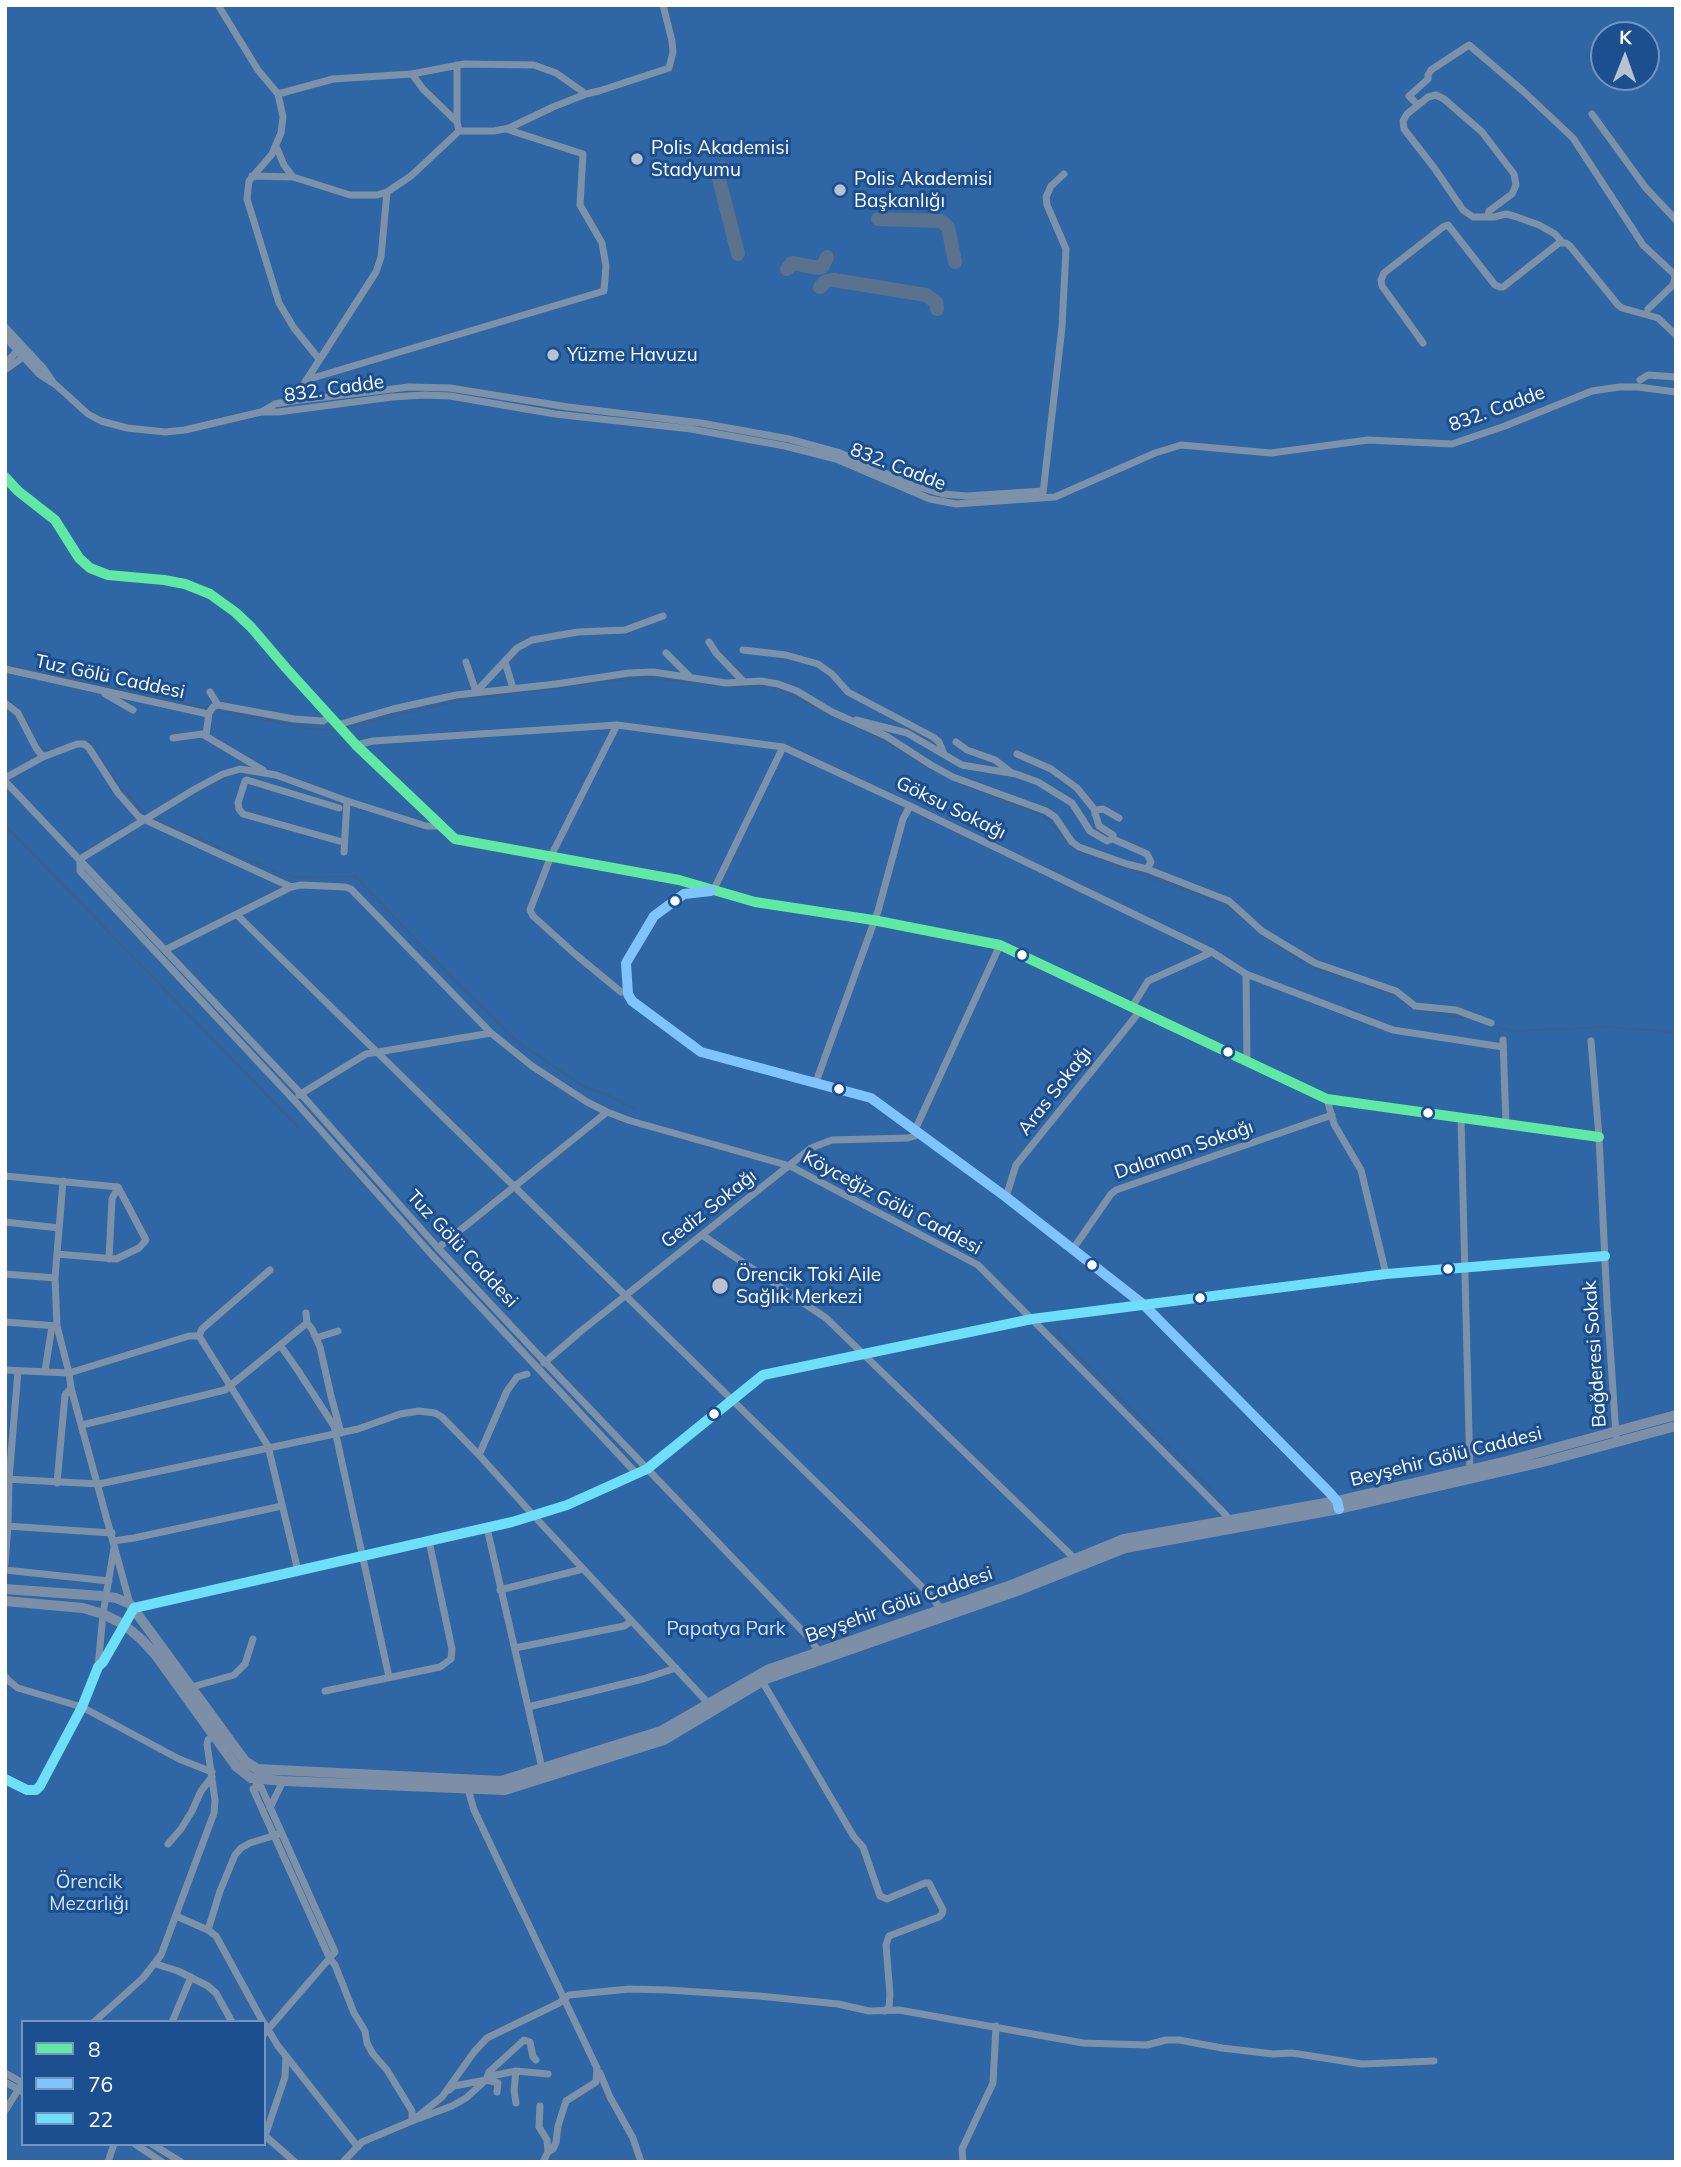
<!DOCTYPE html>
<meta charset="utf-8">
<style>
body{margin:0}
#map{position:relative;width:1681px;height:2167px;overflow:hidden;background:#365274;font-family:Mulish,sans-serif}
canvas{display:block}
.frame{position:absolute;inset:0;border:7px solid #fff;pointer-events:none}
.legend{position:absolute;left:21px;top:2020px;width:245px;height:126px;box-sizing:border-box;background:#1b4f8f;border:2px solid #7695bc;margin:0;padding:9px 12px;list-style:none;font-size:21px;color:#fff}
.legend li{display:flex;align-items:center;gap:14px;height:35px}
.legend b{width:35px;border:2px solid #7695bc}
.north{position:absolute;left:1590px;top:21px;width:70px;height:70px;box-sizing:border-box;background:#1b4f8f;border:2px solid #7695bc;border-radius:50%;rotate:1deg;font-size:19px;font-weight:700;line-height:28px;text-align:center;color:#fff}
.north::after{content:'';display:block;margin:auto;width:24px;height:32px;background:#b9c2ce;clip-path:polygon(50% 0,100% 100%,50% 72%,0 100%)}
</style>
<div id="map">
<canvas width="1681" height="2167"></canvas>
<div class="frame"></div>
<ul class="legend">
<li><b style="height:9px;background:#60e9a3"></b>8</li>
<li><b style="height:9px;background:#80c4ff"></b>76</li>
<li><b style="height:9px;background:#6ddff8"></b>22</li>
</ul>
<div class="north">K</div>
</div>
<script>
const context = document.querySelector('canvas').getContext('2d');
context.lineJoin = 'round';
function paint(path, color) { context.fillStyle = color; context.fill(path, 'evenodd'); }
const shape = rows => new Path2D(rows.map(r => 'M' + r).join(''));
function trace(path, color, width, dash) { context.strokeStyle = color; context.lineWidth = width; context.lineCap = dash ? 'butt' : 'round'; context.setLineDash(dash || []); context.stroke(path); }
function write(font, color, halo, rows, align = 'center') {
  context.font = font + ' Mulish,sans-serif'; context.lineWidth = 6; context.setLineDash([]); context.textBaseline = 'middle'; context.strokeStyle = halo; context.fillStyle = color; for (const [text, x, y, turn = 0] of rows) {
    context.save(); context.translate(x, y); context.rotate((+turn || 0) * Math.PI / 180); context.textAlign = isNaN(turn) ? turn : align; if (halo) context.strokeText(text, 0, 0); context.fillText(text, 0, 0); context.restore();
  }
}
paint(shape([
 [5,5,1676,5,1676,2162,5,2162],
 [1604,35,1646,35,1646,77,1604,77],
 [23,2022,264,2022,264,2144,23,2144]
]), '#2f66a5');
trace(shape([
 [5,665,210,709],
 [5,699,18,709],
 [215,710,319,730,337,729],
 [22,713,27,724],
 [343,728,460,700,625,679,664,679,724,686,773,687,881,738,934,771],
 [79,740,87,737,118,784,146,815],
 [40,747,47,750,54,749],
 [958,782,1044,816,1058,830,1068,844,1081,852,1223,903,1249,924],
 [150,818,277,872,294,877,355,876,458,984,518,1042,586,1088,608,1095,634,1109],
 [5,825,298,1127],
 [1262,935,1301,961,1319,969,1356,981],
 [1365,984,1396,995],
 [1400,999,1414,1009,1467,1018],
 [1492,1026,1512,1031,1609,1027,1676,1032],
 [1058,1324,1059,1336,1216,1493]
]), '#3b618d', 2);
trace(shape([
 [731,171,722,169,718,175,738,254],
 [878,219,941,221,948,227,955,262],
 [787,269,792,263,819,268,823,266,827,257],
 [820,287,826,281,834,280,926,295,936,302,937,309]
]), '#5a728e', 14);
trace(shape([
 [218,5,258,70,278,94],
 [457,65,457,122,459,131],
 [412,74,423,89,457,122],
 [278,94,333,79,412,74,464,64,534,65,556,73,586,94,599,91,669,68,673,52,672,41,663,5],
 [278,94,283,117,281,133,272,154,249,181,247,199,279,303,294,328,319,359],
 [1417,104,1409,96,1428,79,1428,75,1431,70,1469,45,1523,91,1573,138,1643,245,1674,274,1675,278,1673,285,1648,309],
 [1592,114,1645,187,1676,220],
 [276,146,284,165,293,177],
 [252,176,293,177,350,195,377,195,387,192,411,176,459,131,494,131,509,128,553,107,586,94],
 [1487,217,1489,211,1512,194,1516,185,1514,174,1482,132,1444,99,1436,95,1428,97,1407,114,1403,121,1404,129,1435,169,1463,210,1473,217,1494,217,1506,214,1514,216,1539,225,1555,234,1562,242],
 [5,327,44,369,53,382],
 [5,337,39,374,56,385,88,414,101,421,127,428,165,432,185,430,261,412,278,412,392,397,424,395,450,396,555,414,691,429,785,446,836,459,930,499,956,504,1055,497,1155,453,1181,445,1271,453,1368,440,1452,444,1505,426,1592,391,1619,387,1638,387,1676,392],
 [1423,343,1382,286,1381,280,1384,273,1443,227,1448,225,1495,285,1500,287,1503,287,1559,243,1566,243,1570,246,1618,305,1622,308,1658,318,1676,335],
 [5,364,19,349],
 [5,370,25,356],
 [306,380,604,291,606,266,602,243,580,205,583,154,506,129],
 [1640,380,1648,375,1676,377],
 [293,401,376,272,381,257,387,192],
 [263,411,275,404,293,401,409,387,450,388,568,407,701,423,789,439,840,453,909,484,943,494,967,496,1043,491],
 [5,477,18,491,55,520,79,558,90,568,108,575,164,580,185,584,210,594,235,612,251,627,286,668,356,745,455,839,679,880,755,902,873,920,1000,945,1327,1099,1599,1137],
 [1043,493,1062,327,1066,249,1047,205,1046,197,1051,186,1064,174],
 [709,642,716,653,743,681],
 [743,650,786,655,818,664,832,674,848,692,933,737,939,742,944,754],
 [666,653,690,677],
 [466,662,476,692,517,648,532,640,578,632,625,630,663,616],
 [505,662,513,688],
 [5,669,208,714],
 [210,692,218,705],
 [105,694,133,710],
 [5,703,18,713,36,748,43,757],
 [856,720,907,733,962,765,1016,774,1038,782,1072,803,1090,831,1107,841,1113,839,1113,835,1099,826,1094,809,1077,788,1051,769,1017,754],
 [337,725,393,709,456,695,556,684,629,673,653,672,726,683,761,681,778,684,797,691,832,712,886,736,931,765,953,777,1046,811,1055,817,1072,842,1079,847,1127,864,1147,869,1229,901,1262,931,1315,963,1396,991,1415,1006,1456,1010,1491,1023],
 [617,725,551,856,530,910,533,916,575,954,621,992],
 [206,735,209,713,213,707,218,705,294,719,323,721,329,717],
 [173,738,202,734,263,770],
 [956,742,967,750,995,760,1012,773],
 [356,745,373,741,617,725,783,747,910,806,1212,952,1246,974,1393,1030,1503,1047],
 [5,778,43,757,77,744,84,744,89,748,118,793,139,817,291,887],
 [5,781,301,1094,438,1248,545,1362,812,1641,820,1655],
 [1095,814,1097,810,1103,809,1119,818],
 [1113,839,1147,854,1151,862,1147,869],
 [339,841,243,814,239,809,238,803,245,781,247,780,339,808],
 [344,852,347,801],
 [80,859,80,871,293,1099,431,1254,637,1474],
 [80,859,195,789,223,774,240,769,276,775,347,801,426,826,441,826],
 [709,891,684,894,654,916,626,963,628,994,632,1001,701,1052,871,1098,1006,1197,1144,1305,1337,1502],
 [713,891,783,747],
 [237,915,869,1534,930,1595,941,1609],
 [165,950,291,887,301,885,345,887,351,889,491,1033,532,1066,587,1102,607,1112,631,1121,790,1166,978,1265,1226,1515,1229,1522],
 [1246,974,1247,1061],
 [1132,1007,1148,981,1212,952],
 [1503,1040,1506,1124],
 [1591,1041,1599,1137,1607,1302,1616,1435],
 [816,1082,878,911,903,819,910,806],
 [299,1095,366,1054,491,1033],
 [1327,1099,1334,1124,1361,1170,1386,1274],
 [1461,1117,1470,1474],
 [915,1130,1000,945],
 [5,1176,118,1187,146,1240,139,1248,116,1259,57,1254],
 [63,1181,55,1278,57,1326,69,1373,71,1388,130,1604],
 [1006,1197,1016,1165,1140,1011],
 [5,1222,59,1228],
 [702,1235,826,1318,1075,1559],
 [438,1248,607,1112],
 [1073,1249,1111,1194,1116,1190,1332,1115],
 [109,1259,112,1199,118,1187],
 [5,1274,55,1278],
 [5,1322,57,1326],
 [307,1323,312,1329,320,1347,331,1396,341,1433],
 [199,1336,268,1446,298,1571],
 [199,1336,202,1329,270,1270],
 [316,1338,338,1331],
 [280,1345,297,1369,334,1426,389,1677],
 [544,1363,581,1331,811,1148,832,1140,908,1138,915,1136,919,1133],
 [5,1370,69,1373,189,1336,199,1336],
 [45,1371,52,1326],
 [82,1425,225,1390,307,1323,306,1313],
 [479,1455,507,1391,517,1377,527,1374],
 [5,1479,99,1484,358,1429,400,1414,419,1411,435,1413,442,1417,479,1455,534,1516,708,1703],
 [57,1483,65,1395,71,1388],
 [6,1526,112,1533],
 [487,1528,542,1768],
 [113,1541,134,1538,282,1506],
 [5,1564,8,1526,9,1479,18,1371],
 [5,1570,109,1581],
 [500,1590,583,1569],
 [515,1648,624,1626,632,1621],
 [98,1667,103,1614,114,1548],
 [5,1676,9,1681,18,1688,82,1707,179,1759,212,1772],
 [762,1681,854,1837,863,1847,880,1896,887,1899,925,1883,929,1883,943,1910,942,1914,939,1917,889,1936,886,1945,890,1995,889,2007,885,2011],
 [192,1687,234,1675,245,1664,253,1639],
 [325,1691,440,1667,451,1659,452,1649,429,1541],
 [528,1707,643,1679,676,1668],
 [5,1779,27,1790,36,1790,40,1786,82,1707,98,1667,103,1662,134,1608,512,1522,567,1505,647,1469,763,1375,1032,1319,1386,1274,1605,1256],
 [256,1785,257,1788,261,1787,335,1952,264,2034],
 [257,1788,253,1789,330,1959,335,1965,354,2013,365,2031,367,2043,373,2054,387,2070,412,2111,412,2121],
 [468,1789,474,1810,597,2068,596,2082,566,2101,558,2126,556,2142,553,2149,548,2152,543,2162],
 [270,1808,283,1781],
 [168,1844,181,1829,192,1811,201,1791,212,1777],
 [176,1916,208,1930,216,1936,263,2022],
 [208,1930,220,1891,235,1855,241,1848,250,1843,279,1834],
 [156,1964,178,1971,208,1986,216,1993,232,2022],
 [94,2022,143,1978,161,1955,214,1813,215,1800,207,1744,208,1740,214,1735],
 [172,2022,191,1977],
 [264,2023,278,2046,358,2147],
 [516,2071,514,2090,516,2103],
 [5,2073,23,2083],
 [600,2073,610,2097,633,2138,641,2162],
 [487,2080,498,2083,497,2092],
 [5,2082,23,2092],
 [449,2090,454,2086,486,2080,489,2072,524,2040,530,2042,533,2057,536,2060],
 [540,2106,539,2127,547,2140,548,2152],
 [5,2111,23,2082],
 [412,2121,442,2097,474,2052,487,2038,559,2003,569,1995,629,1989,668,1990,759,1996,838,2004,869,2011,899,2010,1083,2043,1147,2045,1166,2040,1179,2040,1222,2048,1273,2054,1292,2053,1362,2064,1434,2061],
 [264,2135,295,2162],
 [265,2136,285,2077,286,2056],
 [135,2144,162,2162],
 [152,2144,181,2162],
 [108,2162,114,2144],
 [343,2162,362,2142,412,2121,452,2106,466,2098,486,2080,496,2075,516,2071,548,2074],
 [963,2162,962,2149,993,2083,996,2026]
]), '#7d92a8', 7);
trace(shape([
 [5,1589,102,1596,116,1598,130,1604,245,1761,257,1769,501,1781,661,1731,767,1670,1014,1584,1124,1539,1337,1501,1507,1461,1676,1415],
 [5,1601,83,1608,103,1614,123,1624,141,1639,155,1654,236,1766,251,1778,283,1781,505,1790,664,1740,766,1679,1017,1591,1125,1548,1339,1509,1543,1462,1676,1426]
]), '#7d8ea7', 10);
trace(shape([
 [5,477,18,491,55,520,79,558,90,568,108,575,164,580,185,584,210,594,235,612,251,627,286,668,356,745,455,839,679,880,755,902,873,920,1000,945,1327,1099,1599,1137]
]), '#60e9a3', 10);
trace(shape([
 [711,891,684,894,654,916,626,963,628,994,632,1001,701,1052,871,1098,1006,1197,1144,1305,1329,1492,1337,1501,1339,1509]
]), '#80c4ff', 10);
trace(shape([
 [5,1779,27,1790,36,1790,40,1786,82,1707,98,1667,103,1662,134,1608,512,1522,567,1505,647,1469,763,1375,1032,1319,1386,1274,1605,1256]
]), '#6ddff8', 10);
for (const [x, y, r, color] of [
 [637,159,7,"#b9c2ce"],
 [840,190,7,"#b9c2ce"],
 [553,355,7,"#b9c2ce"],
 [675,901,6,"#fff"],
 [1022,955,6,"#fff"],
 [1228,1052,6,"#fff"],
 [839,1089,6,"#fff"],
 [1428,1113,6,"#fff"],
 [1092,1265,6,"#fff"],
 [1448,1269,6,"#fff"],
 [720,1286,9,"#b9c2ce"],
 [1200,1298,6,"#fff"],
 [714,1414,6,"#fff"]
]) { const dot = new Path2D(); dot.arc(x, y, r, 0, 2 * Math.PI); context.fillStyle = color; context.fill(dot); trace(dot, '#1b4f8f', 2.5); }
write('19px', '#fff', '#1b4f8f', [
 ["Polis Akademisi",651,148],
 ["Stadyumu",651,170],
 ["Polis Akademisi",854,179],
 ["Başkanlığı",854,201],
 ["Yüzme Havuzu",567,355],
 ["Örencik Toki Aile",736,1275],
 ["Sağlık Merkezi",736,1297]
], 'left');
write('19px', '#fff', '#1b4f8f', [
 ["832. Cadde",334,389,-8],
 ["832. Cadde",1497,409,-20],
 ["832. Cadde",898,467,21],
 ["Tuz Gölü Caddesi",110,677,12],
 ["Göksu Sokağı",951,808,26],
 ["Aras Sokağı",1055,1091,-52],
 ["Dalaman Sokağı",1184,1150,-19],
 ["Köyceğiz Gölü Caddesi",892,1203,28],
 ["Gediz Sokağı",709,1209,-38],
 ["Tuz Gölü Caddesi",462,1249,47],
 ["Bağderesi Sokak",1595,1354,-94],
 ["Beyşehir Gölü Caddesi",1446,1457,-14],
 ["Beyşehir Gölü Caddesi",899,1605,-19]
]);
write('19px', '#cfe3fa', '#1b4f8f', [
 ["Papatya Park",726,1629],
 ["Örencik",89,1882],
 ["Mezarlığı",89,1904]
]);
</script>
